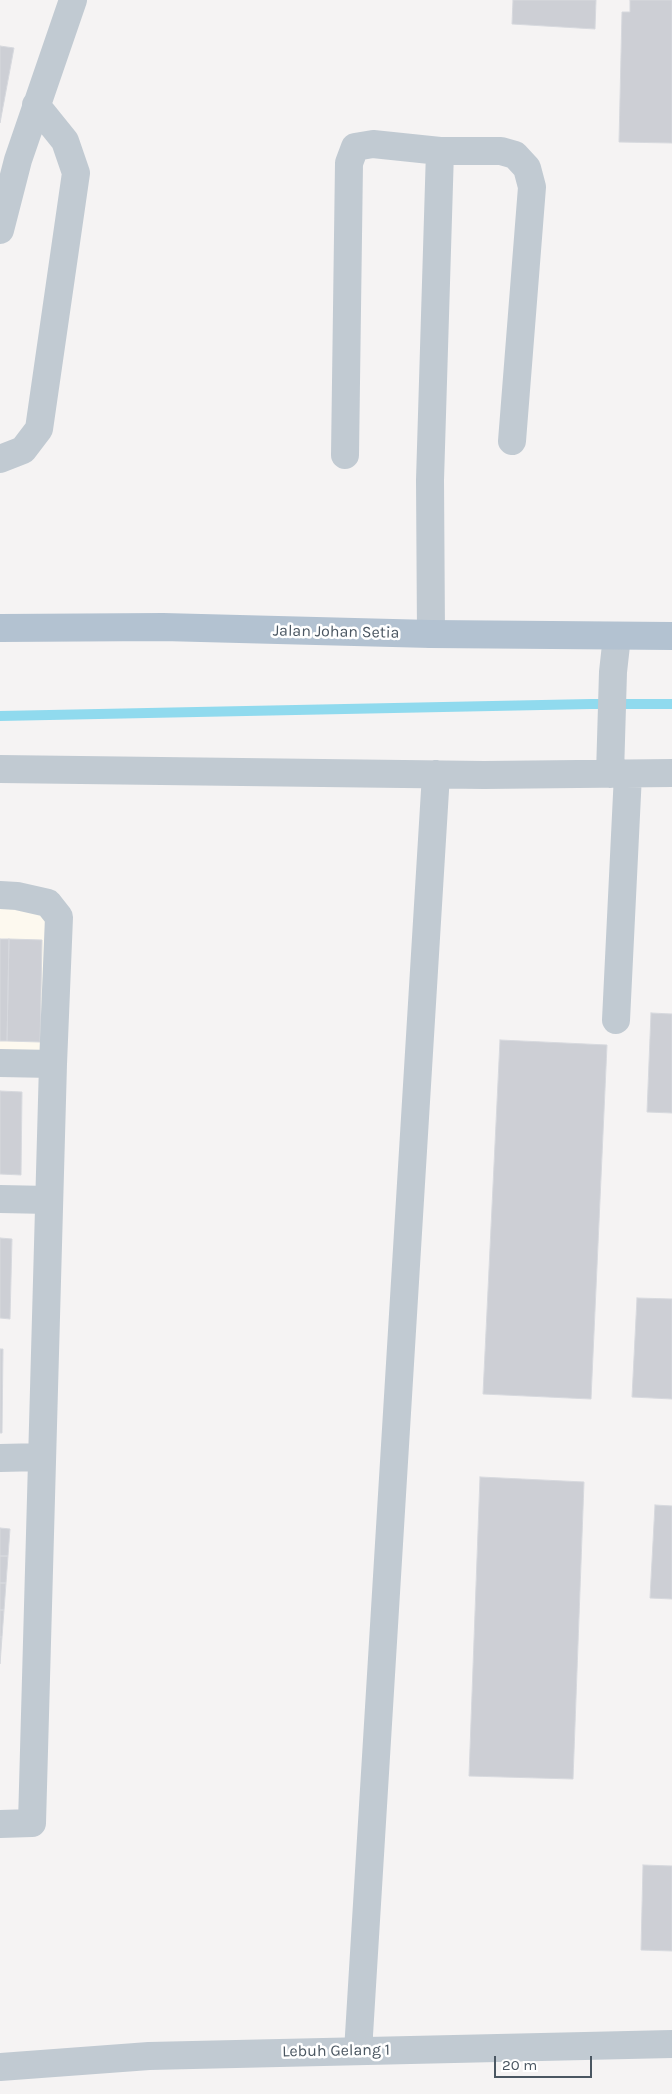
<!DOCTYPE html>
<style>
body{margin:0}
#map{position:relative;width:672px;height:2094px;overflow:hidden;background:#f5f3f3;font-family:Karla,sans-serif}
canvas{display:block}
.scale{position:absolute;left:494px;top:2056px;width:98px;height:22px;box-sizing:border-box;border:2px solid #4a5661;border-top:0;padding-left:6px;font-size:15px;line-height:18px;white-space:nowrap;color:#4a5661;-webkit-text-stroke:4px #fff;paint-order:stroke}
</style>
<div id="map">
<canvas width="672" height="2094"></canvas>
<div class="scale">20 m</div>
</div>
<script>
const context = document.querySelector('canvas').getContext('2d');
context.lineJoin = 'round';
function paint(path, color) { context.fillStyle = color; context.fill(path, 'evenodd'); }
const shape = rows => new Path2D(rows.map(r => 'M' + r).join(''));
function trace(path, color, width, dash) { context.strokeStyle = color; context.lineWidth = width; context.lineCap = dash ? 'butt' : 'round'; context.setLineDash(dash || []); context.stroke(path); }
function write(font, color, halo, rows, align = 'center') {
  context.font = font + ' Karla,sans-serif'; context.lineWidth = 5; context.setLineDash([]); context.textBaseline = 'middle'; context.strokeStyle = halo; context.fillStyle = color; for (const [text, x, y, turn = 0] of rows) {
    context.save(); context.translate(x, y); context.rotate((+turn || 0) * Math.PI / 180); context.textAlign = isNaN(turn) ? turn : align; if (halo) context.strokeText(text, 0, 0); context.fillText(text, 0, 0); context.restore();
  }
}
paint(shape([
 [0,907,43,912,52,929,46,1056,0,1056]
]), '#fdf9ef');
trace(shape([
 [0,716,591,704,672,704]
]), '#90daee', 10);
const building = shape([
 [513,0,596,0,595,29,512,24,513,0],
 [630,0,672,0,672,143,619,142,622,12,630,12,630,0],
 [0,46,14,48,0,123,0,46],
 [0,939,9,939,7,1041,0,1041,0,939],
 [9,939,42,940,40,1042,7,1041,9,939],
 [651,1013,672,1014,672,1113,647,1112,651,1013],
 [500,1040,607,1045,591,1399,483,1394,500,1040],
 [0,1091,22,1092,21,1175,0,1174,0,1091],
 [0,1238,12,1239,10,1319,0,1318,0,1238],
 [637,1298,672,1299,672,1399,632,1397,637,1298],
 [0,1349,3,1349,2,1433,0,1433,0,1349],
 [480,1477,584,1482,573,1779,469,1776,480,1477],
 [655,1505,672,1506,672,1599,650,1598,655,1505],
 [0,1528,10,1529,8,1556,0,1556,0,1528],
 [0,1556,8,1556,6,1583,0,1583,0,1556],
 [0,1583,6,1583,4,1610,0,1610,0,1583],
 [0,1610,4,1610,2,1637,0,1637,0,1610],
 [0,1637,2,1637,0,1664,0,1637],
 [643,1865,672,1866,672,1951,641,1950,643,1865]
]);
paint(building, '#cdcfd5');
trace(building, '#d7d9de', 1);
trace(shape([
 [0,230,18,160,73,0],
 [345,455,349,163,355,147,373,144,440,151],
 [0,459,23,450,39,429,76,173,65,141,36,105],
 [431,634,430,480,440,151,501,151,515,155,527,168,532,187,512,441],
 [0,769,484,775,672,773],
 [610,774,613,672,617,636],
 [0,895,17,896,48,903,59,917,53,1064,32,1823,0,1824],
 [616,1020,628,774],
 [0,1063,53,1064],
 [0,1199,49,1200],
 [0,1458,42,1457],
 [358,2051,436,774],
 [0,2067,149,2056,672,2044]
]), '#c1cad2', 28);
trace(shape([
 [0,628,163,627,431,634,672,636]
]), '#b3c2d1', 28);
write('16px', '#4a5661', '#fff', [
 ["Jalan Johan Setia",336,632,1],
 ["Lebuh Gelang 1",336,2051,-1]
]);
</script>
